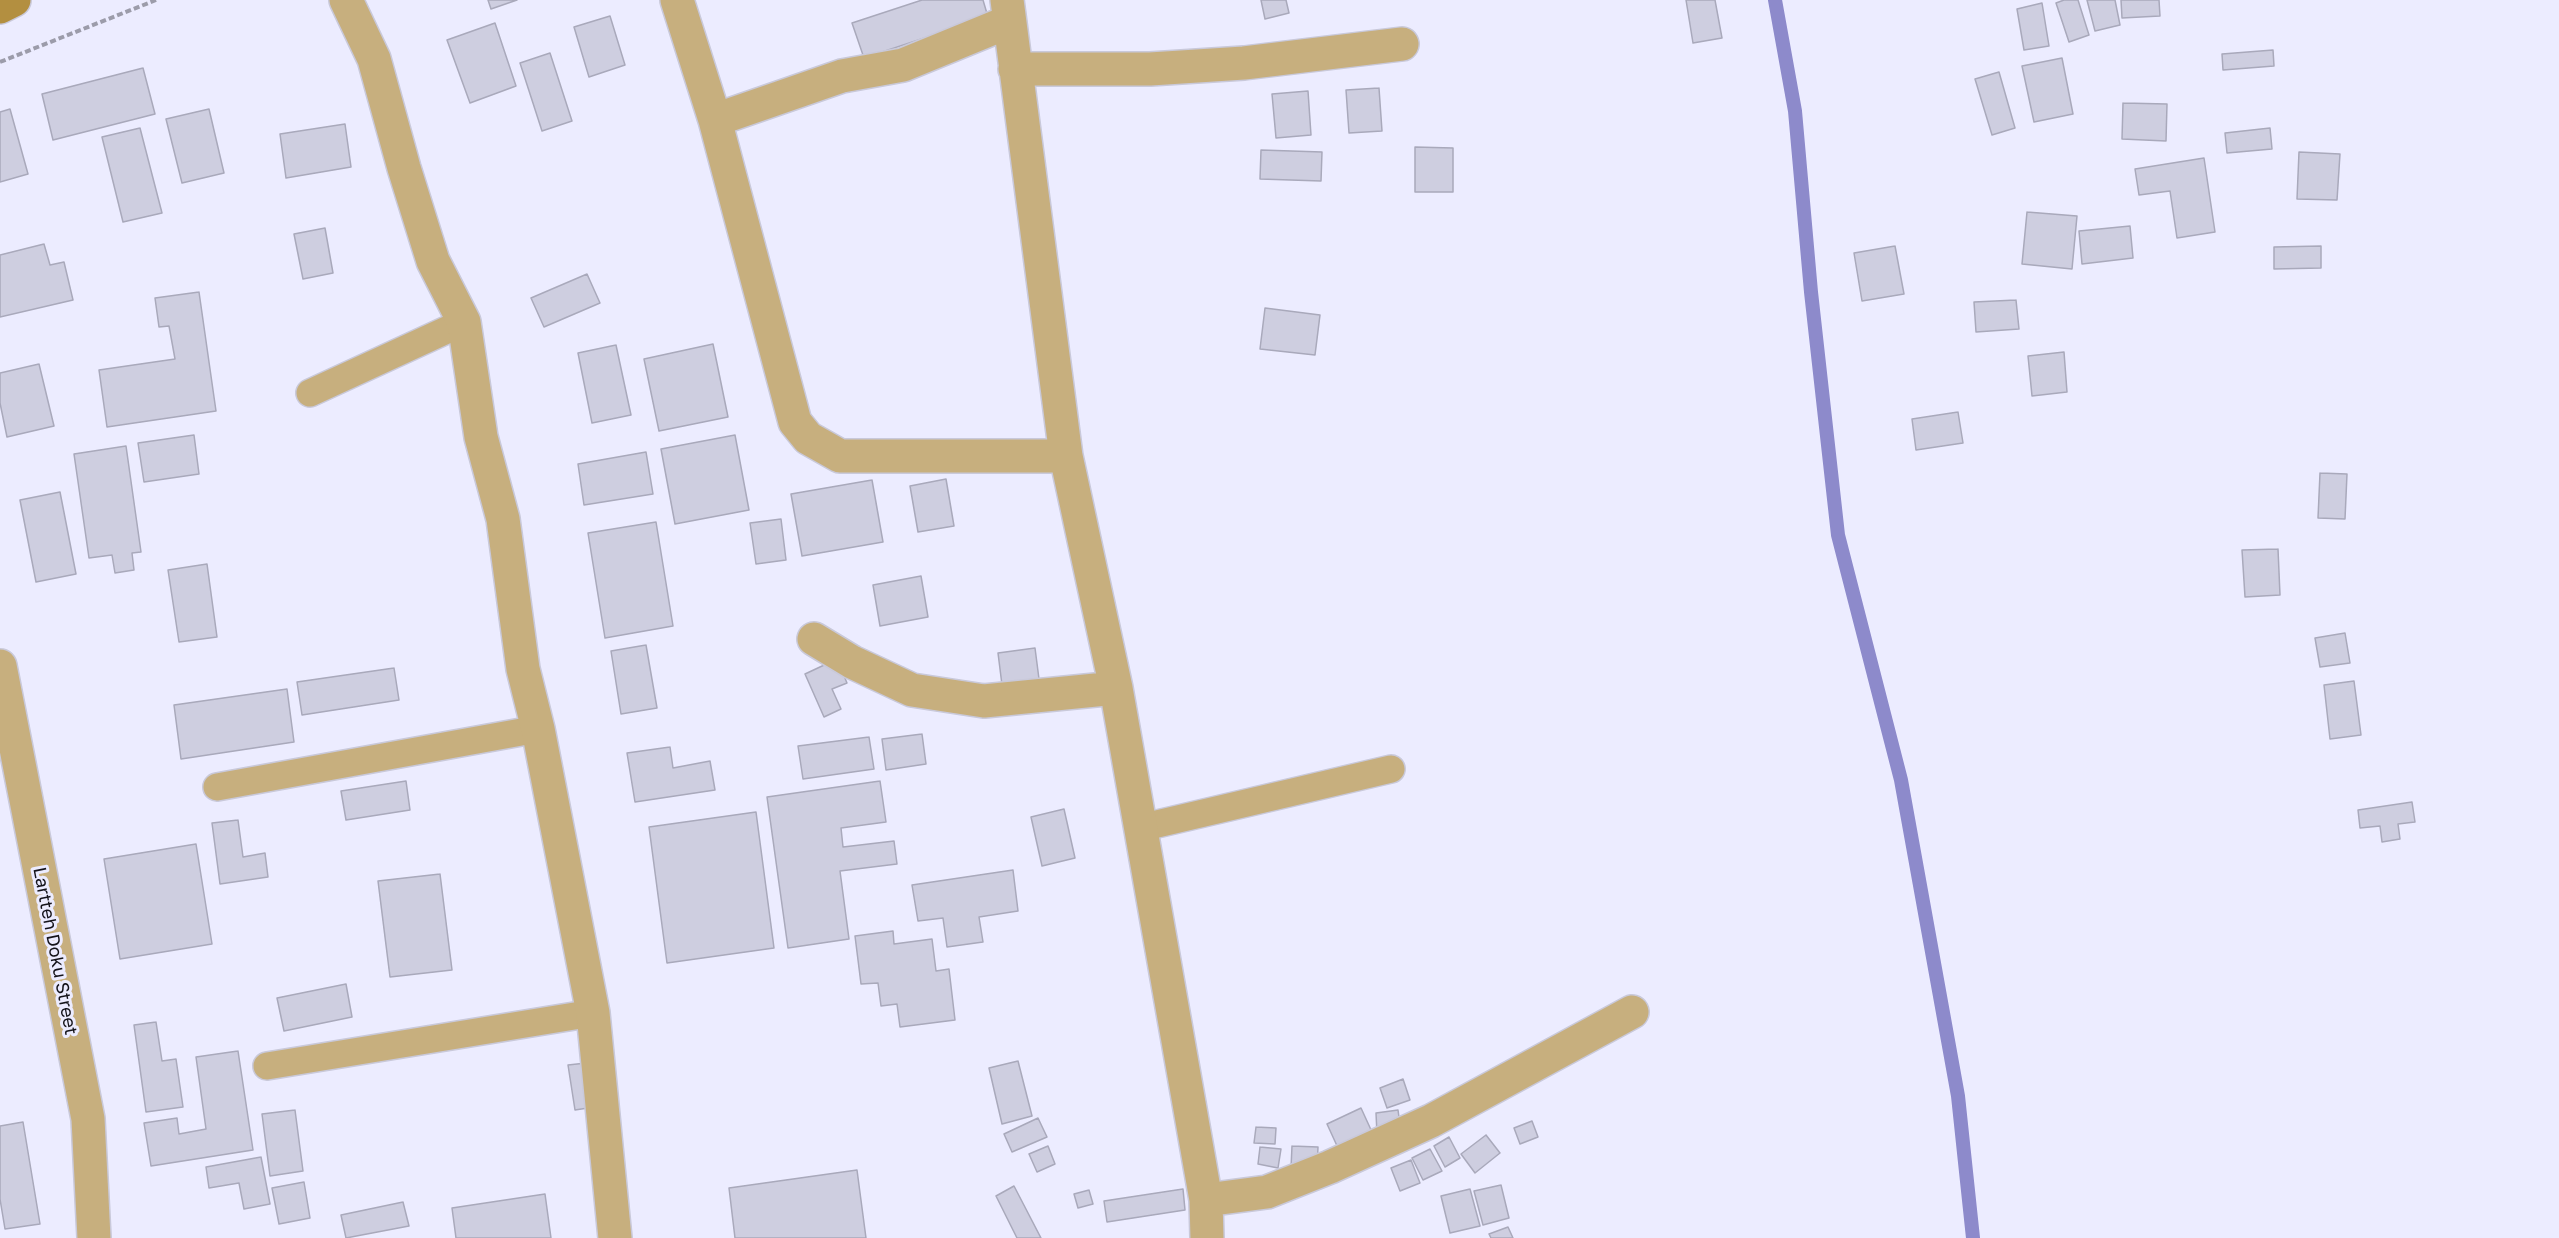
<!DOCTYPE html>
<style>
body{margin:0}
canvas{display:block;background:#ececff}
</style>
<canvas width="2559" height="1238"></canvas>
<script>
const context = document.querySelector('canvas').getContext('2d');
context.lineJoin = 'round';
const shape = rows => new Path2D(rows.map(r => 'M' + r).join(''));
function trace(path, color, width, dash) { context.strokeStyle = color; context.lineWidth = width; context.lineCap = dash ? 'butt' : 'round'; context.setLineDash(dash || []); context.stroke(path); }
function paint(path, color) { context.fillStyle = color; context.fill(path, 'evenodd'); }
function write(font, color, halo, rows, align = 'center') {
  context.font = font + ' "Golos Text",sans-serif'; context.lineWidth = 6; context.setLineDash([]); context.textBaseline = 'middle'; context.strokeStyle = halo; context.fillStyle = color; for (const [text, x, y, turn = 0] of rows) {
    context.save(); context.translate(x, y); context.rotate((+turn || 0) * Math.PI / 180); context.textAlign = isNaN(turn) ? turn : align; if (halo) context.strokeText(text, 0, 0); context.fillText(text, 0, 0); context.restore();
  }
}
trace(shape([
 [1775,0,1795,111,1811,292,1838,535,1901,780,1958,1096,1973,1238]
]), '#8d8acb', 14);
const building = shape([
 [488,0,517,0,491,9,488,0],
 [922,0,983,0,988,17,864,58,852,23,922,0],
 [1261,0,1286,0,1289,13,1265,19,1261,0],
 [1686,0,1715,0,1722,38,1693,43,1686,0],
 [2064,0,2078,0,2089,35,2069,42,2056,3,2064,0],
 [2087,0,2115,0,2120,25,2095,31,2087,0],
 [2121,0,2159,0,2160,16,2122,18,2121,0],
 [2042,3,2049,46,2024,50,2017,9,2042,3],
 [610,16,625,65,589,77,574,27,610,16],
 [495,23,516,86,470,103,447,40,495,23],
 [2273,50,2274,66,2223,70,2222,54,2273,50],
 [550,53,572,121,542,131,520,63,550,53],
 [2062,58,2073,114,2034,122,2022,66,2062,58],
 [143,68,155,114,53,140,42,94,143,68],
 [1999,72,2015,128,1992,135,1975,79,1999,72],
 [1379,88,1382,131,1349,133,1346,90,1379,88],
 [1308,91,1311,135,1276,138,1272,94,1308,91],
 [2123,103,2167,104,2166,141,2122,139,2123,103],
 [10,109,28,174,0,182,0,112,10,109],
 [209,109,224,173,182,183,166,119,209,109],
 [345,124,351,167,286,178,280,134,345,124],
 [140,128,162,213,123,222,102,137,140,128],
 [2270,128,2272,149,2227,153,2225,133,2270,128],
 [1415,147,1453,148,1453,192,1415,192,1415,147],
 [1261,150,1322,152,1321,181,1260,179,1261,150],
 [2299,152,2340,154,2337,200,2297,199,2299,152],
 [2204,158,2215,232,2177,238,2170,191,2139,195,2135,169,2204,158],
 [2027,212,2077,216,2072,269,2022,264,2027,212],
 [2130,226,2133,258,2082,264,2079,231,2130,226],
 [325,228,333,273,303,279,294,234,325,228],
 [44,244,50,265,64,262,73,300,0,317,0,255,44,244],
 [1895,246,1904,294,1862,301,1854,253,1895,246],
 [2321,246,2321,268,2274,269,2274,247,2321,246],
 [587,274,600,303,544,327,531,298,587,274],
 [199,292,216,411,107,427,99,370,175,359,169,326,159,327,155,298,199,292],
 [2016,300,2019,329,1976,332,1974,302,2016,300],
 [1265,308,1320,315,1315,355,1260,349,1265,308],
 [713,344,728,417,659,431,644,359,713,344],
 [616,345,631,415,592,423,578,353,616,345],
 [2064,352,2067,392,2032,396,2028,356,2064,352],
 [39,364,54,426,7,437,0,403,0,373,39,364],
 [1958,412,1963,443,1916,450,1912,419,1958,412],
 [194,435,199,474,144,482,138,443,194,435],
 [735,435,749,510,675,524,661,449,735,435],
 [126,446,141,552,132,553,134,570,115,573,112,555,89,558,74,454,126,446],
 [646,452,653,494,584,505,578,464,646,452],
 [2320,473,2347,474,2345,519,2318,518,2320,473],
 [946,479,954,526,918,532,910,486,946,479],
 [872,480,883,542,802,556,791,494,872,480],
 [60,492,76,574,36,582,20,500,60,492],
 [781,519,786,560,756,564,750,523,781,519],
 [656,522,673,626,605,638,588,533,656,522],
 [2278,549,2280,595,2245,597,2242,550,2278,549],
 [207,564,217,637,179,642,168,570,207,564],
 [921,576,928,617,880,626,873,585,921,576],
 [2345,633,2350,663,2320,667,2315,638,2345,633],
 [646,645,657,708,621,714,611,651,646,645],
 [1035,648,1039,679,1002,685,998,653,1035,648],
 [837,659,847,683,832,689,841,709,824,717,805,674,837,659],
 [394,668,399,700,302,715,297,682,394,668],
 [2354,681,2361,735,2330,739,2324,685,2354,681],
 [287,689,294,742,181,759,174,705,287,689],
 [922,734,926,764,886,770,882,739,922,734],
 [869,737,874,769,803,779,798,746,869,737],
 [670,747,673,768,710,761,715,790,635,802,627,753,670,747],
 [406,781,410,810,346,820,341,791,406,781],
 [880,781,886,822,841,828,843,847,894,841,897,864,840,871,849,939,788,948,767,797,880,781],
 [2412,802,2415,822,2398,824,2400,839,2382,842,2380,826,2360,828,2358,810,2412,802],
 [1064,809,1075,858,1042,866,1031,817,1064,809],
 [756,812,774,948,667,963,649,827,756,812],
 [238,820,243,857,265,853,268,877,220,884,212,823,238,820],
 [196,844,212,944,120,959,104,859,196,844],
 [1013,870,1018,911,979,917,983,942,947,947,943,918,918,921,912,885,1013,870],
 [440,874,452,970,390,977,378,881,440,874],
 [893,931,894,944,932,939,936,971,949,969,955,1020,900,1027,897,1004,881,1006,878,983,861,984,855,936,893,931],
 [346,984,352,1017,284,1031,277,998,346,984],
 [156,1022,162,1061,176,1059,183,1107,146,1112,134,1025,156,1022],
 [238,1051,253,1150,151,1166,144,1123,177,1118,179,1134,206,1129,196,1057,238,1051],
 [1018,1061,1032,1116,1002,1124,989,1068,1018,1061],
 [595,1062,601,1106,575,1110,568,1065,595,1062],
 [1403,1079,1410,1100,1387,1108,1380,1088,1403,1079],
 [1361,1108,1372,1132,1338,1148,1327,1124,1361,1108],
 [295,1110,303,1171,270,1176,262,1114,295,1110],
 [1398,1110,1401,1132,1377,1134,1376,1113,1398,1110],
 [1038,1118,1047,1137,1012,1152,1004,1134,1038,1118],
 [1532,1121,1538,1137,1520,1144,1514,1128,1532,1121],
 [23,1122,40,1224,5,1229,0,1199,0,1126,23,1122],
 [1256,1127,1276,1128,1275,1144,1254,1143,1256,1127],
 [1486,1135,1500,1153,1475,1173,1461,1154,1486,1135],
 [1449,1137,1460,1158,1445,1167,1434,1146,1449,1137],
 [1048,1146,1055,1164,1037,1172,1029,1154,1048,1146],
 [1292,1146,1318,1147,1317,1169,1291,1168,1292,1146],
 [1260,1147,1281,1149,1278,1168,1258,1164,1260,1147],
 [1430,1149,1442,1171,1423,1180,1412,1158,1430,1149],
 [261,1157,270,1204,244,1209,239,1183,209,1188,206,1167,261,1157],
 [1411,1160,1420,1183,1400,1191,1391,1168,1411,1160],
 [857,1170,866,1238,735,1238,729,1188,857,1170],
 [304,1182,310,1218,279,1224,272,1188,304,1182],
 [1501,1185,1509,1218,1483,1225,1474,1191,1501,1185],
 [1014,1186,1041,1238,1017,1238,996,1196,1014,1186],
 [1183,1189,1185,1210,1107,1222,1104,1201,1183,1189],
 [1470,1189,1480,1226,1450,1233,1441,1196,1470,1189],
 [1089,1190,1093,1204,1078,1208,1074,1194,1089,1190],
 [545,1194,551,1238,456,1238,452,1208,545,1194],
 [403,1202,409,1226,346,1238,341,1215,403,1202],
 [1508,1227,1513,1238,1491,1238,1489,1234,1508,1227]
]);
paint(building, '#cecee0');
trace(building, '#a9a9bb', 1.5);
const service = shape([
 [310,393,464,322],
 [217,787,538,729],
 [1140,828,1391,769],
 [267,1066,593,1013]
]);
const minor = shape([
 [346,0,374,59,404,168,433,261,464,322,481,437,503,519,523,669,538,729,593,1013,615,1238],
 [677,0,715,120,842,76,903,65,1008,22],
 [1007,0,1066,456,1116,688,1206,1200,1207,1238],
 [1015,69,1150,69,1244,63,1402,44],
 [715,120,795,422,808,438,840,456,1066,456],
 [814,639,852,662,912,690,984,701,1116,688],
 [0,666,88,1119,94,1238],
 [1206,1200,1267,1192,1330,1167,1431,1121,1632,1012]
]);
const secondary = shape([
 [0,7,14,0]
]);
trace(service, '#c9c9da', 30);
trace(minor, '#c9c9da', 36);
trace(secondary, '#c9c9da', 36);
trace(shape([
 [0,62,156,0]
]), '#9c9caa', 4, [6, 3]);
trace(service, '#c7af7e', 27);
trace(minor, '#c7af7e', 33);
trace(secondary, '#b38f40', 33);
write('18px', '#14131a', '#ececff', [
 ["Lartteh Doku Street",55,951,79]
]);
</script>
